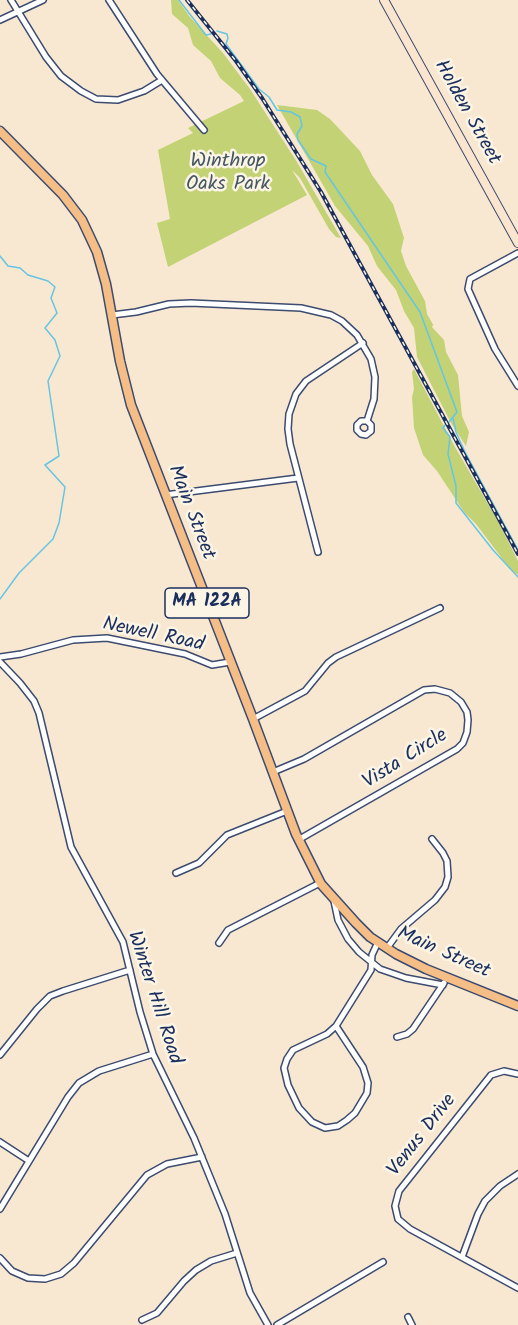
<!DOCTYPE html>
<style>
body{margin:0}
canvas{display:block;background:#f8e8d2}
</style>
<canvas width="518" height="1325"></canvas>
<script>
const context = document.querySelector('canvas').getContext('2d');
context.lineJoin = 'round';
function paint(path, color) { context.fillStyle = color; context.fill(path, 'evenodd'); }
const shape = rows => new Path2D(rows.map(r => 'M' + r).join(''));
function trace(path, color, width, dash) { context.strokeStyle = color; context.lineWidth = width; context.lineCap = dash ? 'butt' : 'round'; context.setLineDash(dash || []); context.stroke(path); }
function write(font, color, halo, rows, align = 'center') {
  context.font = font + ' Kalam,sans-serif'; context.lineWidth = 5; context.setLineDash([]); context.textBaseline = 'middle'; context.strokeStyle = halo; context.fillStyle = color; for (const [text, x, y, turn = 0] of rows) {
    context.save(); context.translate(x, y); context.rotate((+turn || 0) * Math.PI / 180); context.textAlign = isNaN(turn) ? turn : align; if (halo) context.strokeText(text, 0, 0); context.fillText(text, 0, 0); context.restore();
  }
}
paint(shape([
 [171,0,178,0,190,17,223,53,250,89,297,162,341,238,336,237,329,229,300,178,292,170,307,195,168,267,157,223,170,219,158,150,193,133,188,128,244,101,240,95,220,78,211,61,193,45,188,28,172,14],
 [277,105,317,110,330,119,360,151,372,175,393,204,404,238,401,251,406,266,425,301,427,314,435,328,433,325,432,327,444,340,446,352,458,375,462,416,469,432,466,446,451,423,417,357,414,328,404,311,396,290,377,266,368,246,335,206],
 [414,369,455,447,499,523,518,561,518,575,510,569,476,524,464,512,437,471,423,455,414,428,412,397,414,389,412,372]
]), '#c2d275');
trace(shape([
 [179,0,206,35,211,34],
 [217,31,227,34,228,38,226,44,259,89,269,97,277,110,291,112,300,117,302,126,297,134,298,140,311,159,326,166,325,172,420,312,457,412,449,422],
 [0,256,8,266,20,268,28,275,48,281,55,287,51,298,57,313,45,328,55,340,60,356,48,381,59,456,45,465,65,487,59,523,53,539,19,573,0,599],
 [453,418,456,432,465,452,518,550],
 [445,425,443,428,450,437,448,454,456,486,456,503,493,550,518,577]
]), '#65c5e3', 1.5);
const minor = shape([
 [11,0,46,57,61,76,81,91,96,99,118,100,144,91,162,80],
 [109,0,157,74,204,130],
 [0,20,43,0],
 [518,253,470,279,468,289,495,349,518,386],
 [112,315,136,312,169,304,191,303,301,308,331,315,342,321,357,335,371,359,375,377,374,399,367,421,361,421,357,425,357,430,361,434,366,435,371,431,371,425,367,421],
 [165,495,298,478],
 [318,552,290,444,288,429,289,414,296,394,306,381,363,343],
 [0,657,21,654,73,640,107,638,185,654,212,665,230,662],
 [0,662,20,683,34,701,39,713,71,847,123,942,140,1012,153,1054,194,1138,225,1214,250,1293,268,1325],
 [253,719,305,691,328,663,336,657,440,608],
 [273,772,304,759,424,690,435,689,450,693,461,702,467,712,468,720,467,732,463,743,457,749,298,840],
 [176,873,199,863,227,835,287,811],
 [334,901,338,920,348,939,359,952,380,969,406,978,443,985],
 [219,943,228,930,320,883],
 [387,948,401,929,435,900,445,887,448,877,447,861,443,853,432,839],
 [336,1026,327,1034,293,1050,287,1059,284,1068,288,1085,299,1108,312,1122,325,1128,338,1126,347,1120,355,1113,367,1093,368,1083,363,1067,336,1026,371,970,372,955,378,942],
 [397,1037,407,1034,413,1029,444,983],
 [0,1055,37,1009,50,996,63,991,130,970],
 [518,1074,504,1071,491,1075,399,1191,395,1206,398,1219,410,1229,518,1288],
 [0,1142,29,1161],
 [0,1209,68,1097,79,1083,99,1071,153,1054],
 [462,1257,478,1214,485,1201,500,1186,518,1174],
 [0,1258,12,1271,28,1278,45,1279,61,1274,74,1263,147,1175,167,1164,202,1157],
 [408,1317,412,1325],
 [142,1320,157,1313,184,1281,196,1270,211,1261,237,1253],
 [277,1325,383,1262]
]);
const secondary = shape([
 [384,0,518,243]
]);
const primary = shape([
 [0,131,63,195,82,220,97,252,106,284,120,361,131,405,253,719,296,834,321,884,356,923,370,937,396,954,426,969,518,1006]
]);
trace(minor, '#3c4b6f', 8);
trace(secondary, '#3c4b6f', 10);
trace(primary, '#3c4b6f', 11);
trace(minor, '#fff', 5);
trace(secondary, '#fbe5cf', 8);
trace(primary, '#f6be87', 8);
const rail = shape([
 [187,0,236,61,262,98,321,192,518,554]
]);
trace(rail, '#1b2f5e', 4);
trace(rail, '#fcf5e5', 1.5, [4.5]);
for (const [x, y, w] of [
 [207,603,84]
]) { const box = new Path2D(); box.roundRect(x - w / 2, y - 15, w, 30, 4.5); context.fillStyle = '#fcf5e5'; context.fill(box); trace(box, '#1b2f5e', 1.5); }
write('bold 18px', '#1b2f5e', null, [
 ["MA 122A",207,603]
]);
write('20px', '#1b2f5e', '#fcf5e5', [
 ["Holden Street",466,113,61],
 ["Main Street",190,513,69],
 ["Newell Road",153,636,12],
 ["Vista Circle",406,760,-32],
 ["Main Street",443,954,24],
 ["Winter Hill Road",153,998,72],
 ["Venus Drive",423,1136,-52]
]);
write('20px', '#455864', '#fcf5e5', [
 ["Winthrop",228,163],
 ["Oaks Park",228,186]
]);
</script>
